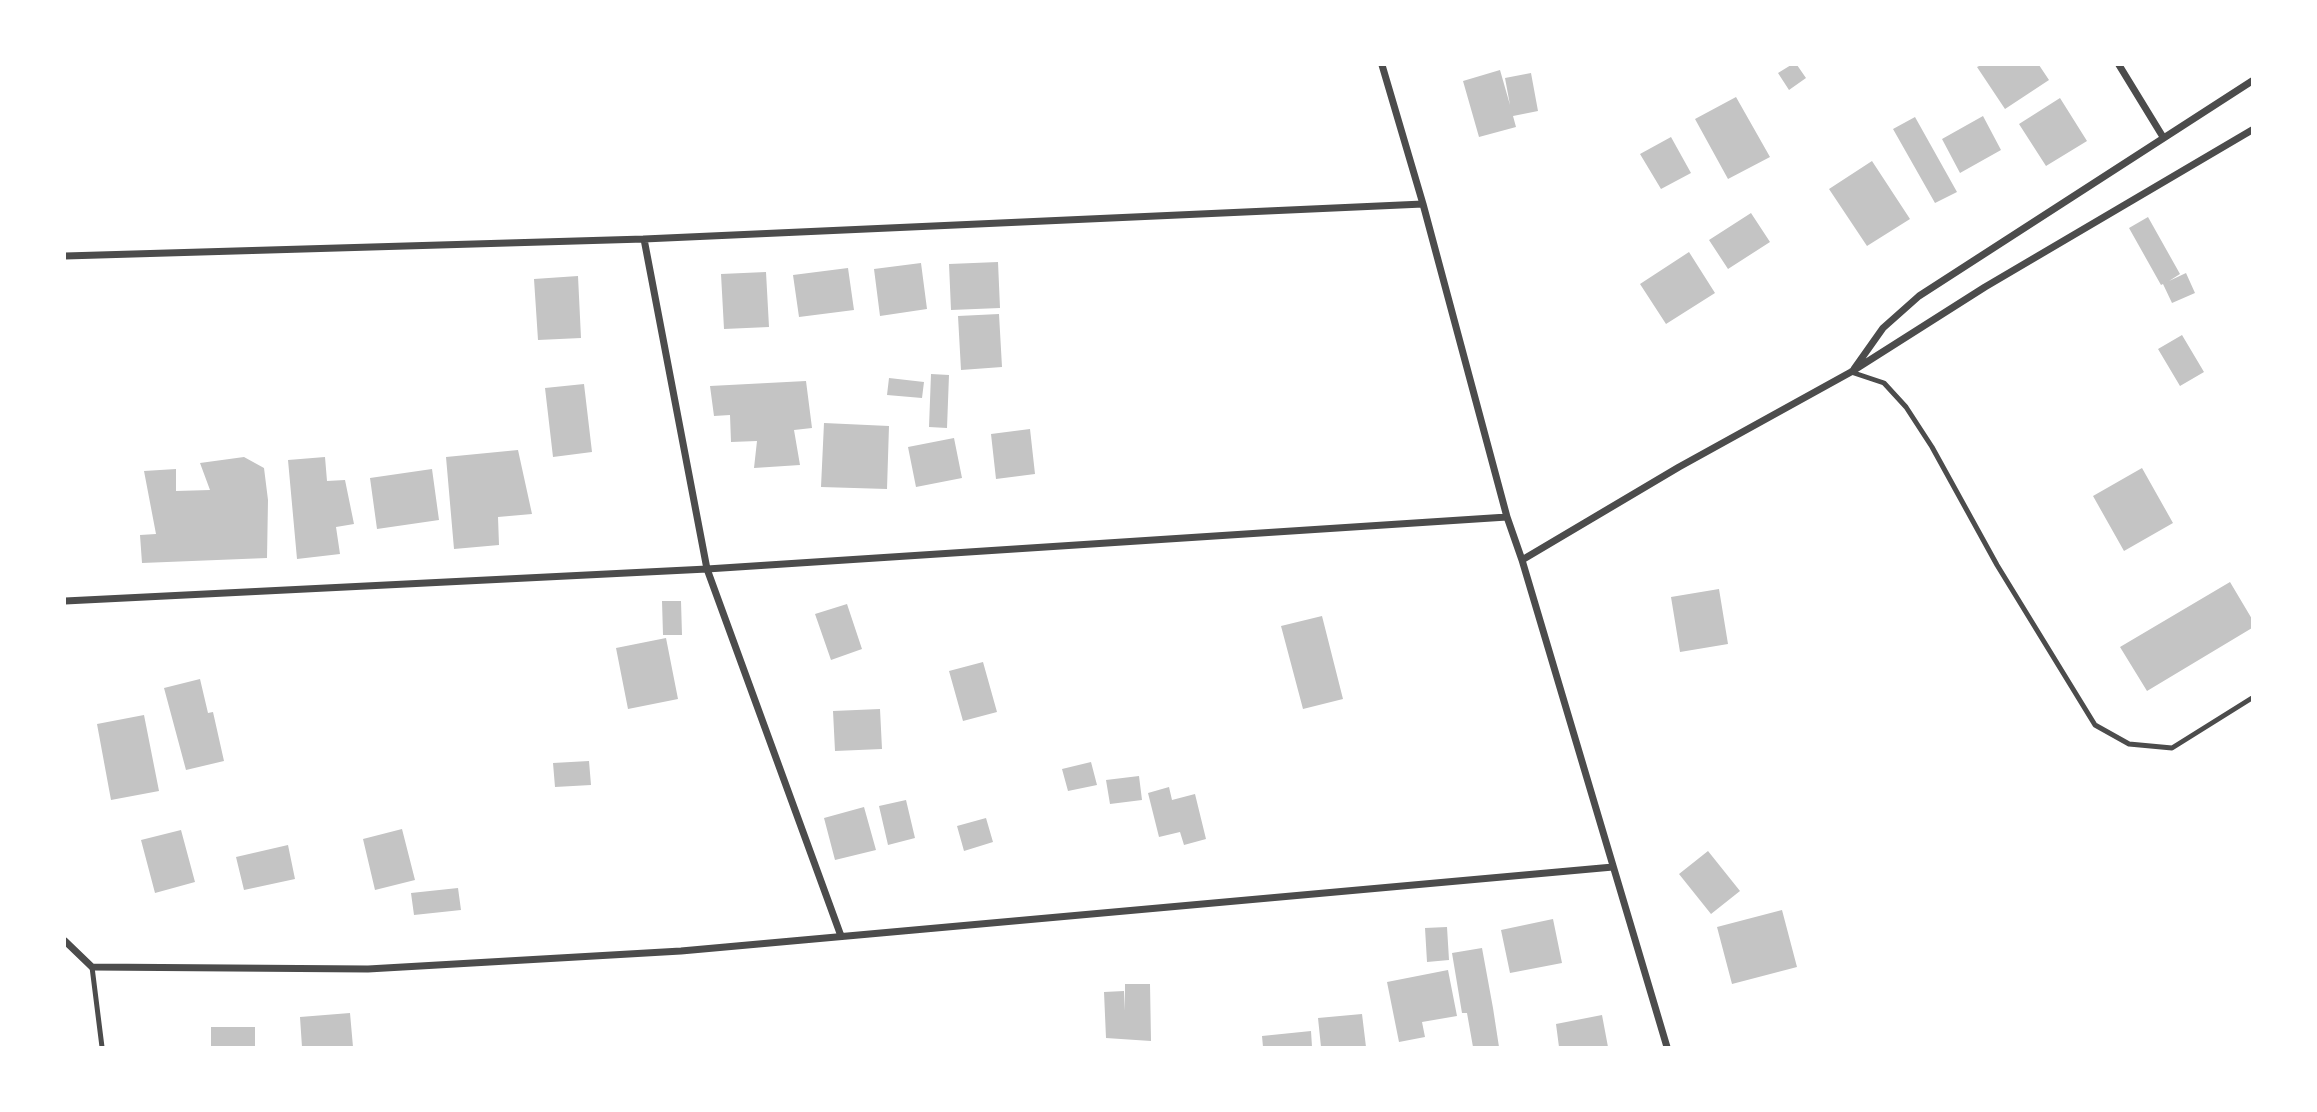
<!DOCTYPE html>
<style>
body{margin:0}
#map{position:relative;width:2317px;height:1112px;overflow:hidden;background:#fff;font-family:Roboto,sans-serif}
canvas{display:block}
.frame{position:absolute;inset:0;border:66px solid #fff;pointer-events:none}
</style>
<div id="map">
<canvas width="2317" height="1112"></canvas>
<div class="frame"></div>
</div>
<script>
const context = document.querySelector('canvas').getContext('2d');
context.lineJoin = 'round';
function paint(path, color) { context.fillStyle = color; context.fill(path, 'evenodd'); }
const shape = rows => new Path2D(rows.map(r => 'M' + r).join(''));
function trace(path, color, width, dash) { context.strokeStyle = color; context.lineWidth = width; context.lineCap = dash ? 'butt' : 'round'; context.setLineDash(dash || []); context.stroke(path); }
paint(shape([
 [1791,65,1797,65,1806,78,1789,90,1778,73],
 [1981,65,2039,65,2049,80,2005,109,1977,67],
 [1500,70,1510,105,1505,78,1531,73,1538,111,1513,116,1516,127,1479,137,1463,81],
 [1736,97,1770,157,1728,179,1695,119],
 [2060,98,2087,141,2046,166,2019,124],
 [1983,116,2001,150,1960,173,1942,139],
 [1915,117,1957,192,1935,203,1893,129],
 [1671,137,1691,173,1661,189,1640,154],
 [1872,161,1910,219,1867,246,1829,189],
 [1751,213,1770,242,1728,269,1709,240],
 [2148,217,2180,274,2169,281,2186,273,2195,293,2172,303,2163,284,2161,285,2129,228],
 [1689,252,1715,293,1666,324,1640,284],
 [998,262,1000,308,951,310,949,264],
 [921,263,927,309,880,316,874,269],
 [848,268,854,310,799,317,793,275],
 [766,272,769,327,724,329,721,274],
 [578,276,581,338,538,340,534,279],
 [999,314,1002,367,961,370,958,316],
 [2182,335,2204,372,2180,386,2158,349],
 [931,374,949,375,947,428,929,427],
 [889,378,924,382,922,398,887,395],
 [806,381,812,428,794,430,800,465,754,468,757,441,731,442,730,415,714,416,710,386],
 [584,384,592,452,553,457,545,388],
 [824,423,889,426,887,489,821,487],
 [1030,429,1035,474,996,479,991,434],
 [954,438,962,478,916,487,908,447],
 [518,450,532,514,498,517,499,545,454,549,446,457],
 [244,457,264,468,268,500,267,558,142,563,140,535,156,534,144,471,176,469,176,491,210,490,200,463],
 [325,457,327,481,345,480,354,524,336,527,340,554,297,559,288,460],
 [2142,468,2173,523,2124,551,2093,496],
 [432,469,439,520,377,529,370,478],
 [2230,582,2252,619,2252,628,2147,691,2120,647],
 [1719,589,1728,644,1680,652,1671,597],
 [662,601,681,601,682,635,663,635],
 [847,604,862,649,831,660,815,614],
 [1322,616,1343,699,1303,709,1281,626],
 [666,638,678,699,628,709,616,648],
 [983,662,997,712,963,721,949,671],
 [200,679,208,713,213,712,224,761,186,770,164,688],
 [880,709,882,749,835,751,833,711],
 [144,715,159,791,111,800,97,724],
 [589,761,591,785,555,787,553,763],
 [1091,762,1097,785,1068,791,1062,769],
 [1139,776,1142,800,1110,804,1106,780],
 [1169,787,1172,800,1195,794,1206,839,1184,845,1180,832,1159,837,1148,793],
 [906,800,915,838,888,845,879,806],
 [864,807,876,850,835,860,824,818],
 [986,818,993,842,964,851,957,826],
 [402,829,415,880,375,890,363,839],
 [181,830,195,882,155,893,141,840],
 [288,845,295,879,244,890,236,857],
 [1708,851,1740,891,1711,914,1679,874],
 [458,888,461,910,414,915,411,893],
 [1782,910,1797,967,1732,984,1717,927],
 [1553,919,1562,963,1510,973,1501,930],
 [1447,927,1449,960,1427,962,1425,928],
 [1482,948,1493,1008,1499,1047,1473,1047,1467,1013,1462,1013,1452,953],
 [1448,970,1457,1016,1422,1022,1425,1037,1399,1042,1387,982],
 [1125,984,1150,984,1151,1041,1106,1038,1104,992,1124,991,1125,1011],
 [350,1013,353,1047,302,1047,300,1017],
 [1362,1014,1366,1047,1321,1047,1318,1018],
 [1602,1015,1608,1047,1559,1047,1556,1024],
 [211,1027,255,1027,255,1047,211,1047],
 [1311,1031,1312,1047,1263,1047,1262,1036]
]), '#c4c4c4');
trace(shape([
 [1851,372,1884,383,1906,407,1932,447,1997,565,2095,725,2129,744,2172,748,2252,698],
 [92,967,102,1047]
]), '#4c4c4c', 5);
trace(shape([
 [1382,65,1423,204,1507,517,1522,560,1667,1047],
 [2119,65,2163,137],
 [644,239,707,569,841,936],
 [65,256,644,239,1423,204],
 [1854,369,1883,328,1919,296,2252,81],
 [1522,560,1679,467,1851,372,1985,287,2252,130],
 [65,601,707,569,1507,517],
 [65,941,92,967,368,969,681,951,1613,867]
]), '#4c4c4c', 7);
</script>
